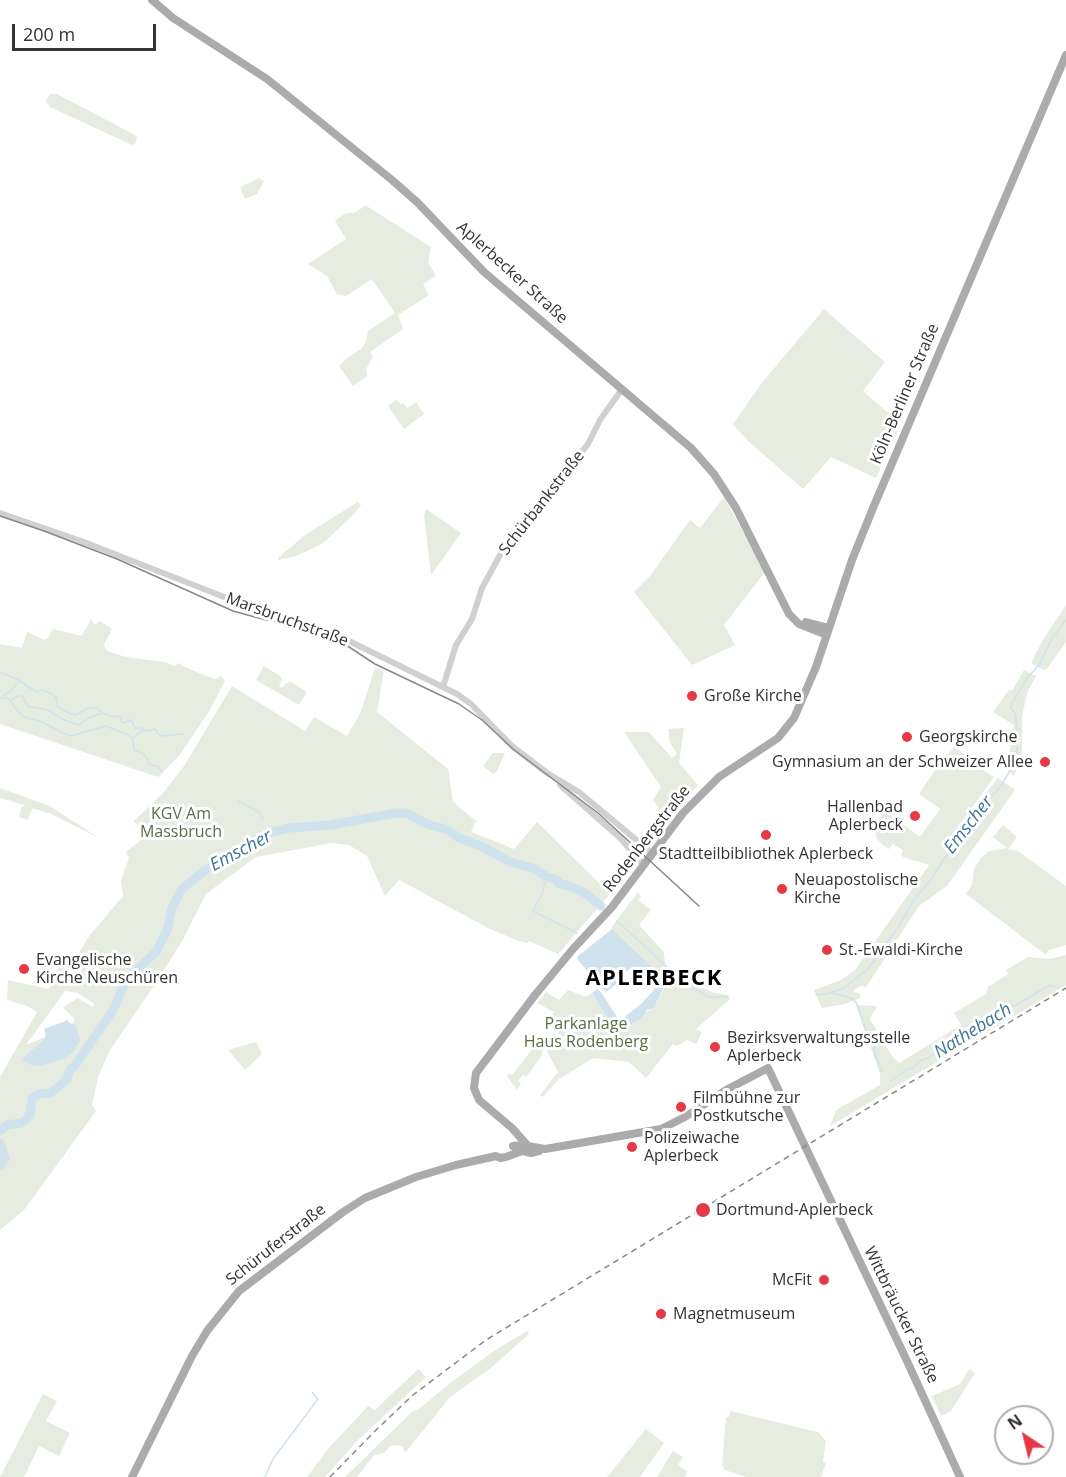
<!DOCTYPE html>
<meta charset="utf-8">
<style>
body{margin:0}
#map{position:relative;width:1066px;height:1477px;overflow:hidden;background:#fff;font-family:"Open Sans",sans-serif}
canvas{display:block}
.north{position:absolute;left:994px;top:1405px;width:60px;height:60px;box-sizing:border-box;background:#fff;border:2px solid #adadad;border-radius:50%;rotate:325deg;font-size:16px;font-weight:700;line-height:24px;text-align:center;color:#333}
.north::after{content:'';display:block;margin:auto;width:21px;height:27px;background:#e63946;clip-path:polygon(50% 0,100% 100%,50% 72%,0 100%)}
.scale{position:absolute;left:12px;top:24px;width:144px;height:27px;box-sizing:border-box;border:3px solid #333;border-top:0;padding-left:8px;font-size:18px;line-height:21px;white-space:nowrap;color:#333;-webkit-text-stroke:4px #fff;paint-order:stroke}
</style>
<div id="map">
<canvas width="1066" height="1477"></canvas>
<div class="north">N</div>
<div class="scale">200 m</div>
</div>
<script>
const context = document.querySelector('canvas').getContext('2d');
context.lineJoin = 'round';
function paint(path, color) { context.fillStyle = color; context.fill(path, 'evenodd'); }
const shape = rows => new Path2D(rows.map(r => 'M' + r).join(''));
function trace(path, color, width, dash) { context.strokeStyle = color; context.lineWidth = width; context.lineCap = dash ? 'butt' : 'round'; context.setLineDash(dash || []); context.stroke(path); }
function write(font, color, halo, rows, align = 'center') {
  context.font = font + ' "Open Sans",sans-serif'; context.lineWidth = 6; context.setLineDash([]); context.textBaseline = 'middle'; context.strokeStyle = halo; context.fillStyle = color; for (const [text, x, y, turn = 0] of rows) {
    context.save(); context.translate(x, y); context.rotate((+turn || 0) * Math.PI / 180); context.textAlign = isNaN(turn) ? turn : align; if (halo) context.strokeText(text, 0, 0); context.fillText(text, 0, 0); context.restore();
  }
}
paint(shape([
 [50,94,57,94,137,136,135,144,132,145,50,107,46,101],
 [259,178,264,181,257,194,245,199,240,187],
 [365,205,431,247,428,262,436,276,423,284,429,295,398,315,403,329,370,352,373,357,366,369,367,376,353,386,339,366,347,358,361,349,366,342,368,331,395,313,372,279,346,296,337,294,327,276,308,264,346,239,335,221,344,214,357,212],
 [824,309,885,362,863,391,901,424,876,478,831,457,803,489,748,441,733,424,761,384],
 [397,399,401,405,403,403,407,408,416,402,424,414,404,429,388,406],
 [724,497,765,572,724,625,735,645,692,665,634,592,650,576,690,520,700,528],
 [358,502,361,505,353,515,322,544,296,556,278,560,279,557,305,535],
 [426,509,461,533,431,575,424,515],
 [1066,605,1066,642,1046,670,1042,669,1032,664,1032,661,1042,641],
 [91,619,95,625,100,621,112,629,104,645,107,651,126,657,164,662,175,666,178,663,189,669,215,679,221,676,225,681,210,710,179,756,158,777,0,724,0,644,22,648,27,632,44,640,49,637,51,631,54,629,82,636],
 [264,666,280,676,282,680,279,686,282,688,286,683,291,682,307,692,299,705,256,680],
 [375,668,384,670,377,712,448,769,453,802,476,821,471,832,514,849,537,822,610,894,558,954,529,941,527,943,519,941,490,929,399,880,385,896,367,856,349,845,332,843,256,857,206,894,182,941,156,983,110,1050,98,1077,92,1105,96,1111,24,1210,0,1230,0,1077,37,1012,27,1006,7,1000,8,980,48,989,51,986,62,959,72,964,90,935,123,896,121,880,129,858,126,852,147,835,134,821,162,794,184,766,232,686,305,731,314,717,347,736,360,714],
 [65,991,78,993,95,1004,92,1007,78,998,68,1004,63,1008,75,1019,72,1026,26,1045],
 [1024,670,1036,676,1027,693,1022,717,1022,758,1014,776,1002,765,1010,751,1014,725,993,712,1009,690,1012,691],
 [684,728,679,763,698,785,679,805,677,805,666,818,653,800,661,787,624,732,649,732,672,758,677,754,670,743,668,729],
 [955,746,973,763,994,777,947,842,998,778,1015,790,947,886,919,906,866,987,860,986,853,991,860,994,860,998,845,1004,822,1008,814,990,841,980,855,970,929,865,903,857,901,855,903,850,893,844,889,849,884,846,877,839,873,826,885,811,920,837,940,809,919,794,937,767],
 [493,753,505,753,497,771,493,774,483,766],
 [0,788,50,806,99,838,51,814,32,808,28,820,19,817,22,806,27,806,0,798],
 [1003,825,1017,837,1008,849,1018,851,1066,886,1066,945,1049,950,1046,955,966,894,972,885,974,869,981,858,989,851,1007,848,993,837],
 [638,892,641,897,638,900,651,910,639,925,664,952,665,964,679,976,714,993,728,995,730,999,696,1029,702,1032,696,1044,687,1040,677,1046,673,1044,646,1078,629,1062,593,1058,559,1079,543,1097,540,1095,558,1072,545,1047,561,1038,550,1018,554,1012,537,1003,546,992,559,1000,568,990,586,997,592,993,613,1027,654,1008,662,993,667,981,611,928],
 [1066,955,1066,985,830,1126,836,1110,880,1085,880,1074,856,1005,877,1006,870,1019,892,1056,899,1063,961,1025,954,1013,986,994,988,987,1008,974,1006,970,1028,957,1050,959],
 [536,1039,543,1049,541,1057,526,1077,523,1075,518,1081,521,1083,517,1090,507,1076,510,1073,512,1075,534,1047,532,1045],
 [256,1042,262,1054,245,1070,228,1050],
 [527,1331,529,1334,491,1368,450,1397,405,1453,403,1447,398,1445,390,1446,384,1453,374,1455,357,1477,345,1477,413,1411,419,1409,454,1380,497,1349],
 [418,1369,426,1377,358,1440,325,1477,307,1477,328,1449,368,1406,375,1410],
 [969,1369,975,1373,951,1411,941,1416,932,1396,960,1384],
 [43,1394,57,1401,46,1421,70,1433,59,1456,39,1446,24,1477,0,1477],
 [730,1411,818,1432,826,1441,823,1461,826,1463,821,1477,746,1477,725,1470,722,1465,726,1417,729,1417],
 [646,1429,664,1443,640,1477,607,1477],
 [673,1451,683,1457,678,1465,687,1471,685,1477,657,1477]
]), '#e6ecdf');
paint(shape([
 [612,929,667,981,654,1008,647,1010,641,1019,618,1030,613,1027,592,993,597,989,601,992,617,1017,614,1019,617,1023,641,1004,655,989,632,967,622,975,624,978,606,992,577,959,578,956],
 [68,1020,69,1023,75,1024,79,1035,80,1041,73,1052,65,1058,43,1065,34,1066,23,1061,23,1058,44,1040,46,1035,44,1029]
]), '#cfe2ee');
trace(shape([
 [0,672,18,680,37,692,43,690,52,694,56,697,58,707,71,714,76,715,88,708,97,708,102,713,112,717,119,716,123,723,131,720,135,728,141,728,146,731,155,729,158,734,164,736,183,734],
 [3,696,11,691,19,681],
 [0,698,8,698,20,714,27,718,40,721,65,734,71,736,106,726,128,735,133,739,134,749,145,755,150,765,157,766,162,772],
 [11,700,18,696,22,696,28,706,48,710,62,719,79,725,88,718,102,713],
 [133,738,143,730],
 [238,801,259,812,262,818],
 [267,831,268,833],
 [547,876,542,894,533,911,577,933],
 [617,921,679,978,708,997,728,997],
 [833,993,853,999,857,1004,867,1034,874,1045,875,1054,882,1072],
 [816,995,827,994,844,988,868,969,899,926,915,898,930,881,964,827,1001,786,1014,764,1017,749,1017,725,1015,714,1011,708,1012,703,1028,677,1040,664,1051,640,1066,620],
 [891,1081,906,1070,913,1068,920,1061,928,1058,944,1046,952,1044,956,1039,982,1026,1008,1008,1016,1005,1050,985,1055,987],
 [265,1477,273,1459,318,1399,312,1392]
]), '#cfe2ee', 1.5);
trace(shape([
 [0,1131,7,1125,21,1123,26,1120,30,1114,32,1098,39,1094,50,1093,67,1080,70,1069,74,1067,113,1010,127,979,156,952,167,931,172,908,182,889,204,871,230,858,250,842,271,832,289,828,331,825,396,813,406,813,427,824,448,830,459,838,481,846,510,862,533,868,547,877,555,879,560,884,570,886,585,893,601,906],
 [0,1143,5,1158,0,1166]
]), '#cfe2ee', 9);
trace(shape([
 [0,513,84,542,242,604,315,627,345,639,457,694,471,704,512,746,547,773,579,792,652,853],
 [443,687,456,645,472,619,482,588,505,546,588,444,600,420,622,389],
 [560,785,619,837,644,865]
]), '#d0d0d0', 6);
trace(shape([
 [152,0,173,18,267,79,392,180,417,202,484,272,691,448,714,474,736,508,789,614,799,624,827,635],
 [806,622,829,628],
 [513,1146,522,1145,545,1149,661,1129,685,1117,726,1090,768,1068,907,1361,960,1477],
 [528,1146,512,1128,479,1100,474,1088,476,1073,535,995,573,949,612,907,683,813,719,777,778,738,794,718,816,667,852,560,873,508,1066,55],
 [132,1477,192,1356,207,1331,239,1291,343,1212,365,1198,416,1177,456,1165,496,1156,500,1158,506,1157,522,1151,531,1153,539,1151]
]), '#ababab', 8);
trace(shape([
 [0,516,44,531,117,559,233,611,266,620,303,626,326,634,346,645,375,664,459,704,482,720,513,749,598,813,699,906]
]), '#888', 1.5);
trace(shape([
 [330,1477,375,1431,413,1395,486,1340,1066,988]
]), '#888', 1.5, [6, 4.5]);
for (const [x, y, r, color] of [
 [692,696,6,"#e63946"],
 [907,737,6,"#e63946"],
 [1045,762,6,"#e63946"],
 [915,816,6,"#e63946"],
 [766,835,6,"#e63946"],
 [782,889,6,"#e63946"],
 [827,950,6,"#e63946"],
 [24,969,6,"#e63946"],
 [715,1047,6,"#e63946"],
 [681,1107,6,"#e63946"],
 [632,1147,6,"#e63946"],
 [703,1210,8,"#e63946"],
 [824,1280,6,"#e63946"],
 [661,1314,6,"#e63946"]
]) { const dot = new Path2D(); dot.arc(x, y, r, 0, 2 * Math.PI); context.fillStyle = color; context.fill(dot); trace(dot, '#fff', 2); }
write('16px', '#333', '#fff', [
 ["Aplerbecker Straße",512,273,42],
 ["Köln-Berliner Straße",905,394,-67],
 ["Schürbankstraße",542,503,-52],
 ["Marsbruchstraße",287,620,20],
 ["Rodenbergstraße",647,839,-52],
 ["Schüruferstraße",276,1245,-38],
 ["Wittbräucker Straße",901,1315,64]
]);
write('16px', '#333', '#fff', [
 ["Große Kirche",704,696],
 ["Georgskirche",919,737],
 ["Gymnasium an der Schweizer Allee",1033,762,"right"],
 ["Hallenbad",903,807,"right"],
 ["Aplerbeck",903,825,"right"],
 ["Stadtteilbibliothek Aplerbeck",766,854,"center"],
 ["Neuapostolische",794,880],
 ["Kirche",794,898],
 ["St.-Ewaldi-Kirche",839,950],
 ["Evangelische",36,960],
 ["Kirche Neuschüren",36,978],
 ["Bezirksverwaltungsstelle",727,1038],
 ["Aplerbeck",727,1056],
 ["Filmbühne zur",693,1098],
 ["Postkutsche",693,1116],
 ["Polizeiwache",644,1138],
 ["Aplerbeck",644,1156],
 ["Dortmund-Aplerbeck",716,1210],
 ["McFit",812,1280,"right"],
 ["Magnetmuseum",673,1314]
], 'left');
write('16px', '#56703f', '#fff', [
 ["KGV Am",181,814],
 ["Massbruch",181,832],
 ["Parkanlage",586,1024],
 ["Haus Rodenberg",586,1042]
]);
write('italic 18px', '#3f7597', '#fff', [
 ["Emscher",969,825,-52],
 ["Emscher",241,851,-28],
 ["Nathebach",973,1031,-32]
]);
context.letterSpacing = '1.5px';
write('bold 22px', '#000', '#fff', [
 ["APLERBECK",654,979]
]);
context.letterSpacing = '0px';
</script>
